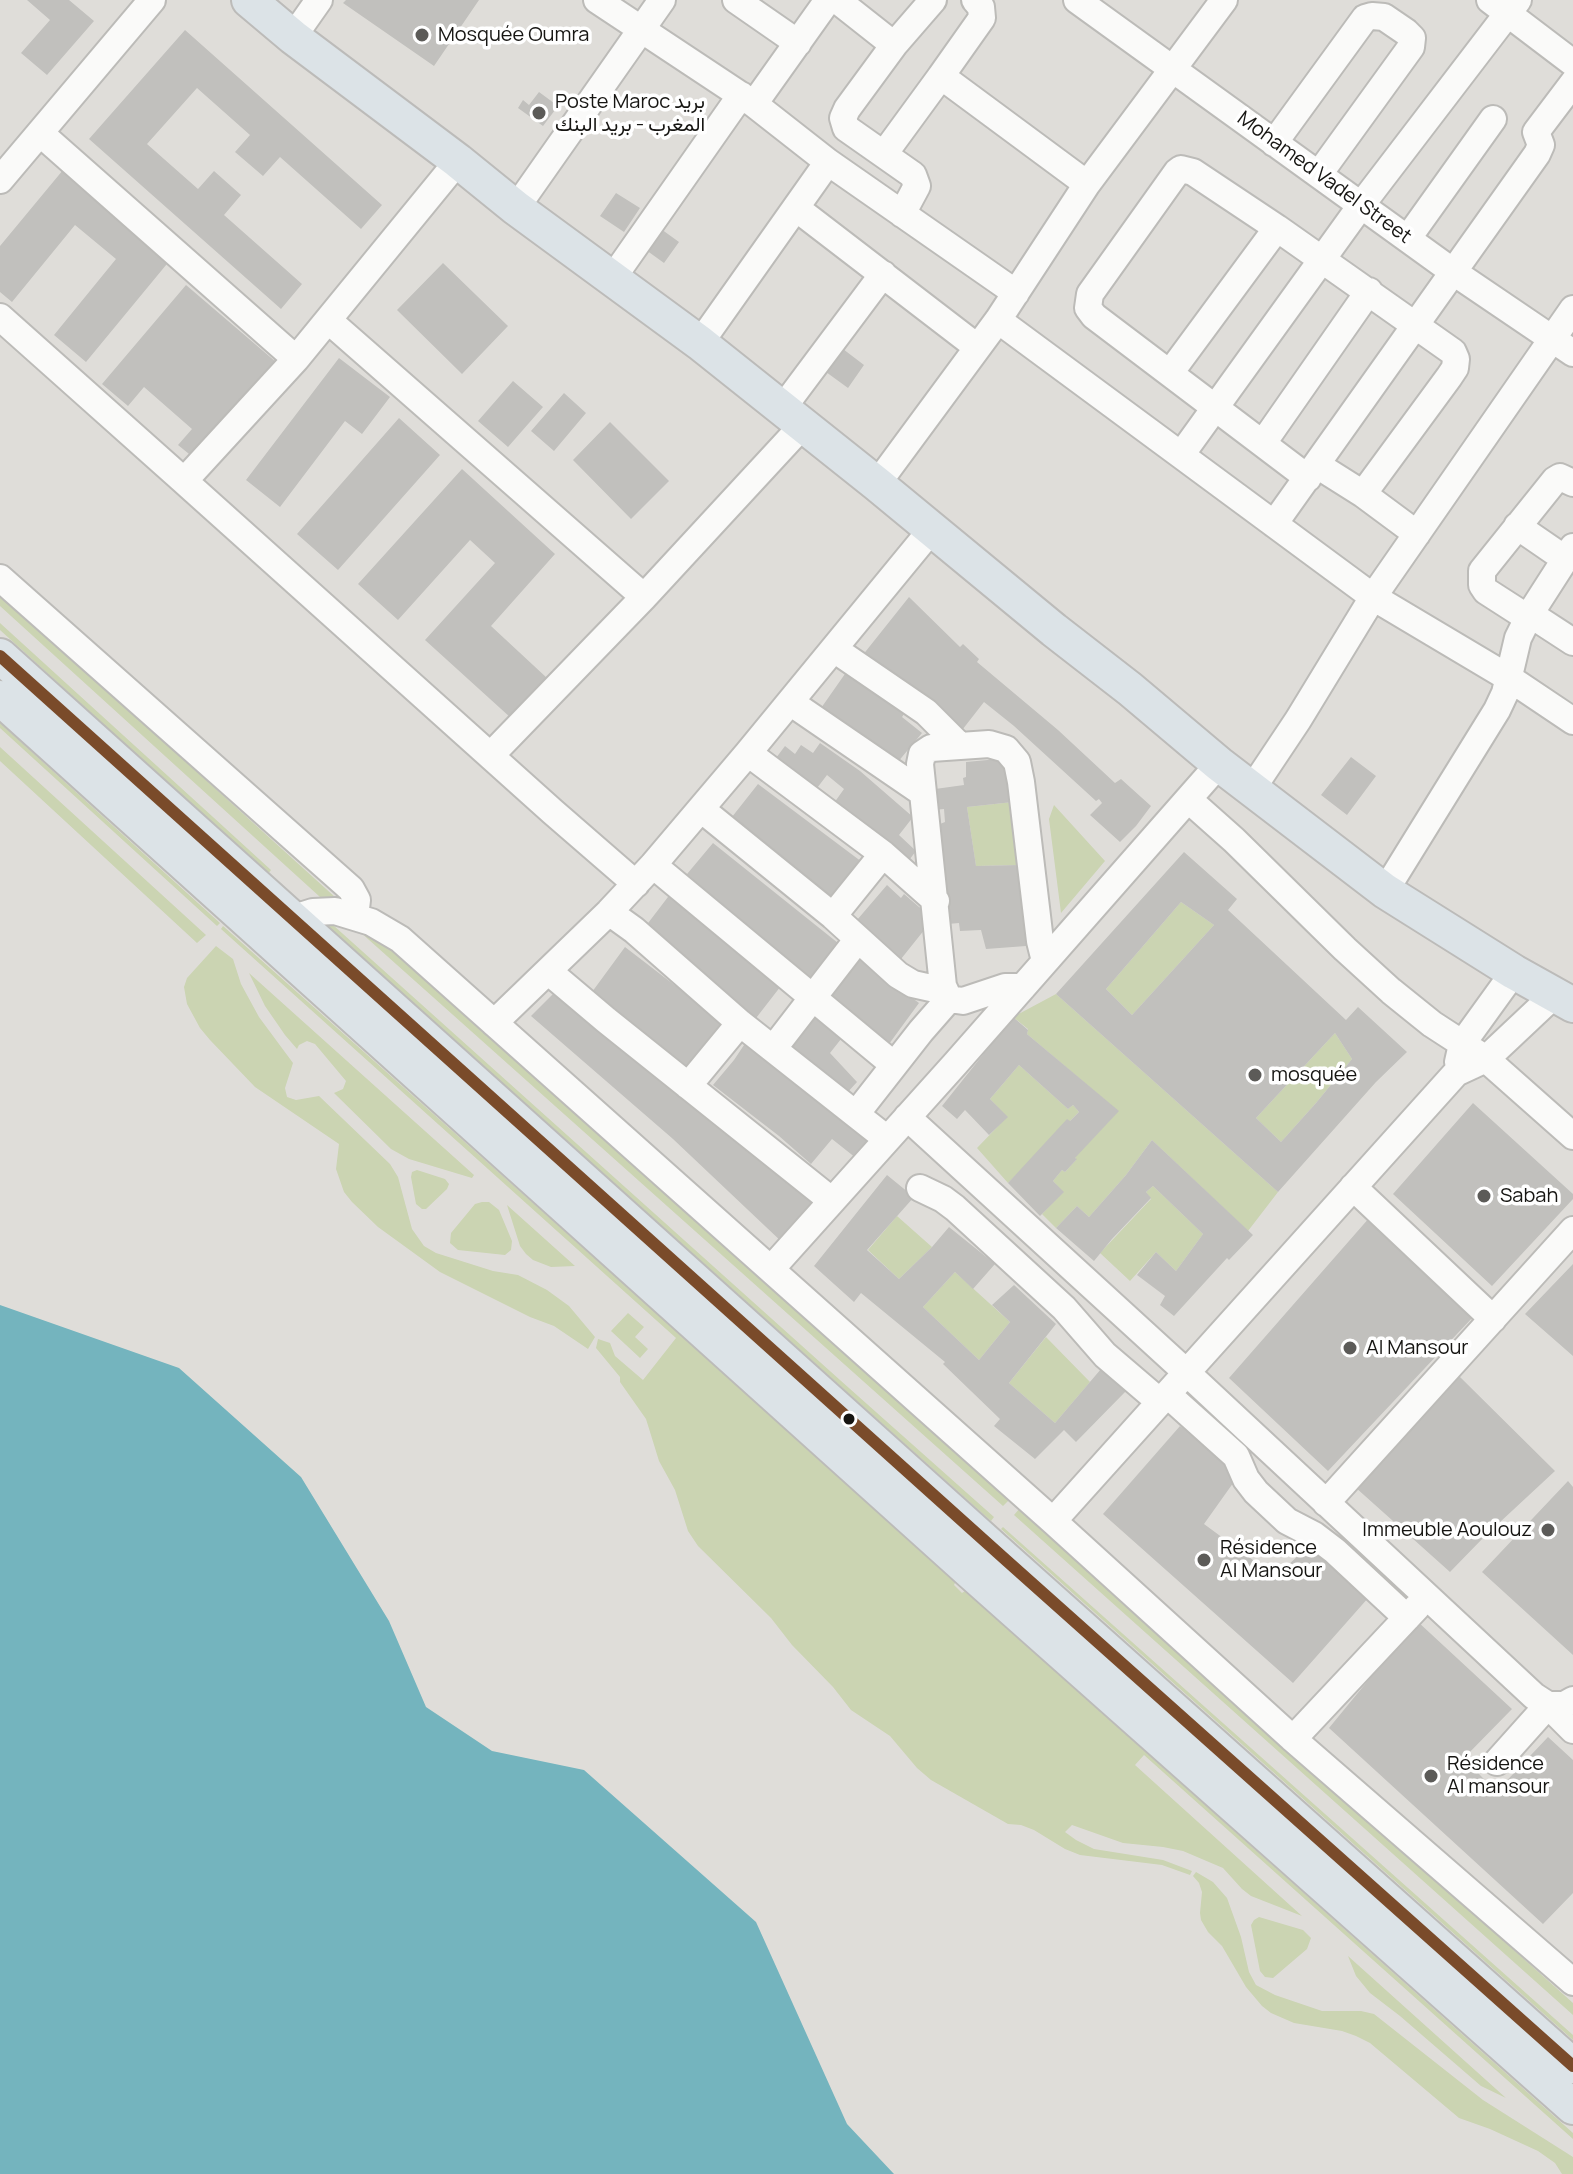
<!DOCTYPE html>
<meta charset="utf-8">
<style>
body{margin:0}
canvas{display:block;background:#dfddd9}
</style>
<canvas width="1573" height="2174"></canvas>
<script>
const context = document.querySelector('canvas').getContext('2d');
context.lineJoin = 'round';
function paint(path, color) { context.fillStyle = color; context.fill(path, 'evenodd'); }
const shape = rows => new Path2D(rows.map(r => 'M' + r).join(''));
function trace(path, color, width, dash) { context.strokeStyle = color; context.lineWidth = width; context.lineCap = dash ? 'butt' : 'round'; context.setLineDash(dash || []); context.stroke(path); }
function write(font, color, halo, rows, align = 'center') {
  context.font = font + ' Manrope,Vazirmatn,sans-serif'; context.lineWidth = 7; context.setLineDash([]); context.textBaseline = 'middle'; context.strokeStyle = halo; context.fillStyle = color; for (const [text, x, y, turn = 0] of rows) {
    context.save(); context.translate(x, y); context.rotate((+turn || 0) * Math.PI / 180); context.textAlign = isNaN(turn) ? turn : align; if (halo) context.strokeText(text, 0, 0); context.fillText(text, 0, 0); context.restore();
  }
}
paint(shape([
 [0,594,175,752,336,898,320,897,0,606],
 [0,623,213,817,271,870,268,874,0,630],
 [0,723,220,923,217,926,0,728],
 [0,747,206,935,197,943,0,761],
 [1013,802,1019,865,976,866,967,807],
 [1054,805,1105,861,1061,913,1049,819],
 [1181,902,1214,925,1132,1015,1106,989],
 [324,923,333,925,840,1380,994,1517,991,1521],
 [223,926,956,1581,954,1585,962,1593,965,1591,1573,2133,1573,2139,1144,1755,1135,1765,1302,1916,1251,1896,1242,1889,1223,1868,1183,1851,1163,1847,1123,1843,1072,1825,1065,1832,1076,1840,1094,1849,1163,1860,1192,1871,1190,1875,1162,1865,1080,1855,1065,1849,1034,1830,1021,1825,1008,1824,931,1780,917,1768,890,1736,851,1710,833,1687,792,1645,771,1618,698,1546,688,1531,675,1490,659,1461,646,1419,620,1382,620,1377,596,1348,598,1339,610,1343,615,1356,643,1380,676,1338,221,929],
 [359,931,382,939,1010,1499,1003,1506],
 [216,946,233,959,241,984,259,1017,293,1063,285,1088,287,1097,296,1100,319,1096,390,1164,398,1177,412,1229,424,1246,436,1253,493,1271,518,1275,547,1290,569,1306,595,1337,588,1349,554,1326,530,1317,440,1272,378,1227,352,1202,344,1192,336,1169,339,1144,255,1087,210,1040,200,1028,187,1004,184,987,187,978],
 [249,973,474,1175,472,1178,409,1159,391,1149,334,1093,343,1089,346,1081,315,1044,307,1041,299,1045,297,1049,285,1035,265,1006],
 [1056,994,1278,1192,1248,1231,1152,1140,1126,1175,1089,1217,1077,1206,1056,1228,1042,1214,1063,1192,1053,1181,1062,1170,1065,1172,1076,1160,1075,1157,1118,1111,1027,1034,1028,1029,1013,1017],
 [1335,1033,1352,1059,1316,1103,1281,1142,1256,1118],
 [1019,1065,1068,1109,1073,1105,1079,1112,1008,1183,977,1148,1007,1117,990,1099],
 [417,1170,445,1179,449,1184,447,1189,426,1209,422,1209,416,1204,411,1177,412,1172],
 [1153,1186,1203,1234,1176,1271,1156,1252,1130,1281,1100,1253,1151,1199,1146,1192],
 [482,1202,489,1202,499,1210,512,1241,511,1250,505,1255,458,1250,450,1243,451,1233,475,1204],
 [507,1205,575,1266,551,1267,533,1260,526,1254,520,1246],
 [897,1216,932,1247,899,1279,868,1250],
 [955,1272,1010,1322,979,1360,923,1307],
 [628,1313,644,1327,635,1337,648,1349,640,1358,611,1331],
 [1046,1337,1090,1382,1055,1423,1009,1383],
 [1020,1508,1573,2003,1573,2015,1014,1515],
 [1003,1527,1573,2035,1573,2040,1001,1529],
 [1196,1872,1213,1882,1227,1898,1241,1937,1249,1972,1256,1985,1275,1995,1322,2011,1361,2011,1374,2014,1483,2100,1573,2157,1573,2174,1562,2174,1555,2163,1538,2151,1490,2129,1459,2118,1370,2043,1356,2036,1342,2031,1294,2023,1271,2013,1262,2006,1246,1987,1222,1946,1208,1932,1201,1920,1200,1913,1202,1892,1199,1883,1193,1876],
 [1259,1917,1303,1930,1311,1938,1307,1949,1273,1978,1265,1977,1260,1971,1251,1925,1254,1920],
 [1348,1956,1506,2098,1481,2086,1400,2016,1370,1993,1356,1976]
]), '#cbd4b2');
paint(shape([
 [0,1305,179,1368,301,1477,389,1621,426,1707,492,1751,584,1770,756,1922,847,2124,894,2174,0,2174]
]), '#74b4be');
paint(shape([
 [27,0,69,0,94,21,47,75,21,53,50,20],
 [346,0,479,0,434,66,343,3],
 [185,30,382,205,361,229,280,157,263,176,235,152,250,135,197,88,147,144,198,189,214,171,241,195,224,215,302,284,281,309,89,139],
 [539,92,558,106,543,126,518,108,523,100,529,105],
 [63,170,171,259,86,362,54,335,116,259,75,225,12,302,0,292,0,246],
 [616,193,640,208,624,232,600,216],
 [661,229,679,242,664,263,646,250],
 [443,263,508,326,462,374,397,310],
 [186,285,276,362,194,458,178,445,192,429,144,387,128,406,102,384],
 [843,349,864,365,848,388,826,372],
 [339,358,390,397,362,434,345,421,280,507,246,480],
 [513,381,543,407,508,447,478,421],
 [564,393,586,413,554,451,531,431],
 [399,418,440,455,338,570,297,534],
 [610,422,669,481,631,519,573,460],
 [462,469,555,554,491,626,547,678,511,718,425,640,495,563,470,540,398,620,358,584],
 [909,597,960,647,963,644,979,659,977,662,1058,730,1115,783,1121,779,1151,806,1136,826,1120,842,1090,815,1102,803,1099,799,1096,801,1014,726,984,702,959,734,862,656],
 [847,671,885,698,904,714,902,717,922,733,892,769,819,711],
 [820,743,860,771,913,817,899,835,916,851,903,868,829,810,844,789,827,775,811,796,770,766,785,746,795,754,801,745,813,753],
 [1351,757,1376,776,1347,815,1321,795],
 [1009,758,1013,802,967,807,976,866,1019,865,1023,915,1025,915,1026,946,986,949,981,930,960,931,959,923,948,924,943,870,944,870,939,833,941,833,940,824,945,822,944,809,934,810,935,789,964,785,963,778,966,777,966,762],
 [758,784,870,868,836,909,728,822],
 [713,843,843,947,810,985,682,880],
 [1184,852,1237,899,1228,910,1346,1020,1358,1007,1407,1052,1376,1082,1278,1192,1056,994],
 [1181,902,1214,925,1132,1015,1106,989],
 [1335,1033,1352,1059,1316,1103,1281,1142,1256,1118],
 [887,885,901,898,904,894,933,919,901,959,857,920],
 [671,893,784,982,753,1022,642,931],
 [625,947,729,1027,690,1071,592,992],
 [859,958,919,1003,889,1044,830,995,847,977],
 [553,994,818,1208,784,1244,673,1139,531,1016],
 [817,1011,845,1034,830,1053,857,1082,846,1094,786,1046],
 [1013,1017,1028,1030,1027,1034,1119,1111,1075,1158,1077,1159,1065,1172,1062,1170,1053,1181,1064,1192,1040,1216,1008,1183,1067,1119,1070,1121,1079,1112,1073,1105,1068,1109,1019,1065,990,1099,1008,1117,989,1135,965,1110,957,1119,942,1106],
 [746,1042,880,1143,861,1162,832,1139,811,1164,779,1136,713,1085,734,1060],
 [1473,1103,1573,1194,1573,1199,1492,1286,1393,1194],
 [1152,1140,1253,1235,1229,1260,1227,1258,1174,1316,1160,1305,1165,1296,1137,1275,1156,1252,1176,1271,1203,1234,1153,1186,1146,1192,1151,1198,1112,1239,1094,1261,1056,1228,1077,1206,1089,1217,1126,1175],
 [887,1175,914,1197,867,1250,899,1279,932,1247,949,1227,995,1264,973,1289,955,1272,923,1307,979,1360,1010,1322,992,1305,1014,1285,1056,1324,1009,1383,1055,1423,1101,1369,1126,1391,1076,1442,1064,1430,1035,1459,994,1426,1000,1419,943,1364,945,1362,861,1293,854,1302,814,1266],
 [1370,1217,1473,1317,1328,1471,1229,1378],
 [1573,1264,1573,1356,1525,1314],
 [1459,1376,1555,1471,1485,1536,1450,1572,1355,1487],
 [1180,1426,1233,1467,1236,1479,1204,1524,1276,1577,1312,1542,1369,1597,1293,1683,1103,1514],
 [1568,1481,1573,1487,1573,1655,1482,1572],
 [1417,1621,1512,1709,1464,1758,1496,1792,1548,1737,1573,1760,1573,1893,1543,1924,1329,1728]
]), '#c1c0bd');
const minor = shape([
 [597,0,754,104,828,162,1016,293],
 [736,0,798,43],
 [837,0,894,45,847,109,843,118,846,128,913,175,917,186,902,214],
 [1077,0,1452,271,1573,353],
 [1490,0,1573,63],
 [293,37,319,0],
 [894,45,933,0],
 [941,76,982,18,981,7,975,0],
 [754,104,828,0],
 [40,133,296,359],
 [1274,143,1365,18,1372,16,1384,17,1406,32,1412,38,1411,47,1319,174],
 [884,154,941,76,1087,184],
 [458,161,296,359,184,481,553,812,636,884],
 [0,180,152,0],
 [516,208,662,0],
 [796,208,977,347],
 [1408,238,1493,119],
 [612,279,741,95],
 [0,317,184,481],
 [328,320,644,597,803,425],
 [998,320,1373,597,1509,678,1573,721],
 [700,343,828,162],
 [1170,373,1277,228],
 [782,409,883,274],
 [1263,443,1369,291],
 [1181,455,1362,204,1518,0],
 [1317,465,1363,494],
 [1308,478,1094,316,1088,308,1090,294,1177,172,1181,169,1193,172,1277,228,1453,352,1456,359,1455,368,1449,377,1363,494,1417,534],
 [877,484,998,320,1087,184,1224,0],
 [1274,524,1537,154,1541,145,1536,132,1573,83],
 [1517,526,1565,559],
 [0,578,351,889,357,900,355,917],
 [1530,614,1573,642],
 [1528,618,1486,591,1482,585,1482,571,1555,480,1560,477,1573,483],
 [834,649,926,712,959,745],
 [790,702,923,793],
 [748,753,883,854,936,901],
 [491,755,644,597],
 [1252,789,1298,720,1373,597,1573,309],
 [1189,800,1234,840,1345,949,1391,991,1432,1024,1486,1059,1573,1136],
 [701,809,833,916,898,975,913,984,931,988,943,986],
 [653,865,894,1065],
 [1385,891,1497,710,1505,693,1518,638,1530,614,1573,547],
 [609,912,634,930,740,1023,887,1139],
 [833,916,883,854],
 [291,919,313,912,335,911,371,922,400,939,1053,1521,1293,1739,1573,1982],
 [548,971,606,1020,831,1200],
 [949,999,943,986,920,764,922,754,931,748,989,744,1006,749,1017,762,1021,782,1040,941,1045,961],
 [494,1023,609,912,653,865,748,753,932,529],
 [773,1049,858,939],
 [1458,1062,1462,1044,1514,972],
 [688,1086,740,1023],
 [856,1114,921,1031,949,999,963,1001,1005,987,1023,987],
 [907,1117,1186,1372,1534,1696,1548,1705,1564,1705,1573,1700],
 [1353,1187,1493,1319],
 [920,1188,943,1199,955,1208,1064,1308,1105,1355,1160,1402],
 [771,1269,956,1063,1219,764],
 [1167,1394,1236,1456,1246,1479,1256,1492,1287,1521,1314,1535,1335,1551,1407,1618],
 [1326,1503,1573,1230],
 [1053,1521,1456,1073,1486,1059,1554,995],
 [1293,1739,1417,1607],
 [1497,1762,1548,1705,1573,1730]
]);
const major = shape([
 [249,0,293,37,458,161,516,208,700,343,877,484,1054,630,1130,689,1219,764,1385,891,1514,972,1573,1005],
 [0,656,1007,1561,1573,2066],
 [0,698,972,1573,1573,2107]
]);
trace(minor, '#bcbbb8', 30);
trace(major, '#bcbbb9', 38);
trace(minor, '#fafaf9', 26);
trace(major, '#dce3e7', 34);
trace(shape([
 [0,656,1007,1561,1573,2066]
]), '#7a4b2a', 12);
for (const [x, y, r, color] of [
 [422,35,8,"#5c5b58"],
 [539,113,8,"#5c5b58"],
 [1255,1075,8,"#5c5b58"],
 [1484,1196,8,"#5c5b58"],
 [1350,1348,8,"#5c5b58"],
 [849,1419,7,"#161512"],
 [1548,1530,8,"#5c5b58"],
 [1204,1560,8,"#5c5b58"],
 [1431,1776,8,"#5c5b58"]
]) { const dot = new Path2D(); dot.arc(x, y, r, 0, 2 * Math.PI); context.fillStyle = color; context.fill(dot); trace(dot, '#fff', 3); }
write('20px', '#161512', '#fff', [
 ["Mosquée Oumra",438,35],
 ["Poste Maroc بريد",555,102],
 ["المغرب - بريد البنك",555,125],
 ["mosquée",1271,1075],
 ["Sabah",1500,1196],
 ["Al Mansour",1366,1348],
 ["Immeuble Aoulouz",1532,1530,"right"],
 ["Résidence",1220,1548],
 ["Al Mansour",1220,1571],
 ["Résidence",1447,1764],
 ["Al mansour",1447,1787]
], 'left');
write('20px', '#161512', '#fff', [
 ["Mohamed Vadel Street",1324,178,36]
]);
</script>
